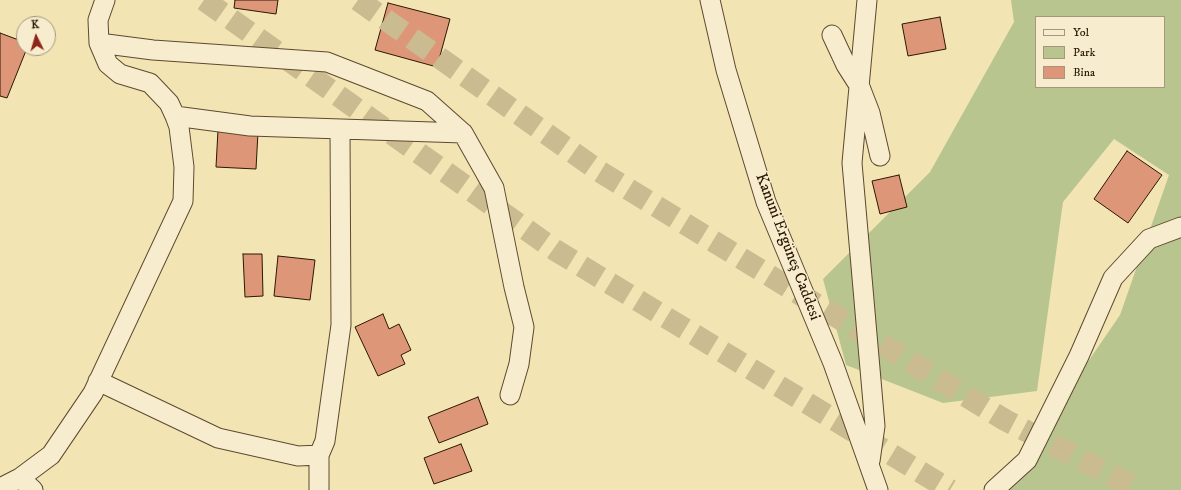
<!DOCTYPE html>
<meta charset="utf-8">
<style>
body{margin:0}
#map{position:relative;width:1181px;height:490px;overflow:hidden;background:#f3e4b4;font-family:"IM FELL DW Pica",serif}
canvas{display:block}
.legend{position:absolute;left:1035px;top:16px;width:130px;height:72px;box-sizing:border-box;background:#f7edce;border:1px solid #a5977c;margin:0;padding:5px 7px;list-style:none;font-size:12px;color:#2b1702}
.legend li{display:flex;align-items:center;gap:8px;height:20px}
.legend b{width:20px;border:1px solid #a5977c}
.north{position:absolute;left:16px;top:16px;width:40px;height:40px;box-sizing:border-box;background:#f7edce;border:1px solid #a5977c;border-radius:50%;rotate:355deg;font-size:11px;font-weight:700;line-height:16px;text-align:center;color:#2b1702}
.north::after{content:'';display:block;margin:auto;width:14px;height:18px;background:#8f2418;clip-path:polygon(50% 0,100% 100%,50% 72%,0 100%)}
</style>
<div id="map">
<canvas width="1181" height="490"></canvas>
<ul class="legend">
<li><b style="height:5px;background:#f7edce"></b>Yol</li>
<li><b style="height:11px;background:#b9c58f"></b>Park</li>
<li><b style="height:11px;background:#de9679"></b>Bina</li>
</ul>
<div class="north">K</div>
</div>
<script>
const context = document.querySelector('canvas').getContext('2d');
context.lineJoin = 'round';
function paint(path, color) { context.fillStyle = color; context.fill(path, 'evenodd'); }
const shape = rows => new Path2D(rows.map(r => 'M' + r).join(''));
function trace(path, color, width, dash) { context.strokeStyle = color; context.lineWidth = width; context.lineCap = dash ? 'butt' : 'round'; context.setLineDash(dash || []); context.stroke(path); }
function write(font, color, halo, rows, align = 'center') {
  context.font = font + ' "IM FELL DW Pica",serif'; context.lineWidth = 3; context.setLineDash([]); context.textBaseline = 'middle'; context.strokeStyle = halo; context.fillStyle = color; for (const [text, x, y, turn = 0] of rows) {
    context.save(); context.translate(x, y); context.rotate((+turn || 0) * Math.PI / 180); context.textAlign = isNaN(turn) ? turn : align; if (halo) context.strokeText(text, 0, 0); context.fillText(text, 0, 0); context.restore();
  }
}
paint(shape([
 [1011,0,1181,0,1181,490,1000,490,1120,315,1169,175,1114,139,1063,202,1037,391,943,403,846,365,823,279,930,172,1014,22],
 [1036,17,1164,17,1164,87,1036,87]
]), '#b9c58f');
const building = shape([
 [235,0,278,0,276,14,234,8,235,0],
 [388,3,450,19,437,67,375,50,388,3],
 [940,17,946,49,908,56,902,24,940,17],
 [0,33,24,42,24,48,27,48,7,98,0,96,0,33],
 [218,130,258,132,256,169,216,167,218,130],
 [1127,151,1162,175,1128,223,1094,199,1127,151],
 [899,175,907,207,880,214,872,181,899,175],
 [243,254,262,254,263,296,245,297,243,254],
 [278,256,315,260,310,300,274,296,278,256],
 [383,314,389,329,399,324,411,350,401,355,405,364,378,376,355,327,383,314],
 [478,397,488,424,439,443,428,417,478,397],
 [461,444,472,471,434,484,424,458,461,444]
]);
paint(building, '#de9679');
trace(building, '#2b1702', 1);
trace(shape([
 [204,0,555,250,950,490],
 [358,0,599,171,1005,420,1140,490]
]), '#cbbb90', 22, [22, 11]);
const minor = shape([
 [710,0,726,70,766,202,833,363,878,490],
 [867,0,852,163,875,426,870,461],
 [832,35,846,65,860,87,870,113,880,156],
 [99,43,153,50,327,62,427,101,463,133],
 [175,116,250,126,463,133,494,188,514,287,524,327,519,364,510,395],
 [98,381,218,438,298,456,319,455,325,441,341,325,340,129],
 [319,455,319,490],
 [20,478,33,490],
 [0,488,20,478,51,455,93,393,183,201,184,167,179,127,175,116,169,103,150,83,120,74,108,64,99,43,98,20,105,0],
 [994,490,1027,460,1079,356,1113,278,1149,239,1181,227]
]);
trace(minor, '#5d4a2e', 21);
trace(minor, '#f7edce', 19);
write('16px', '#2b1702', '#f7edce', [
 ["Kanuni Ergüneş Caddesi",787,247,69]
]);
</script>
